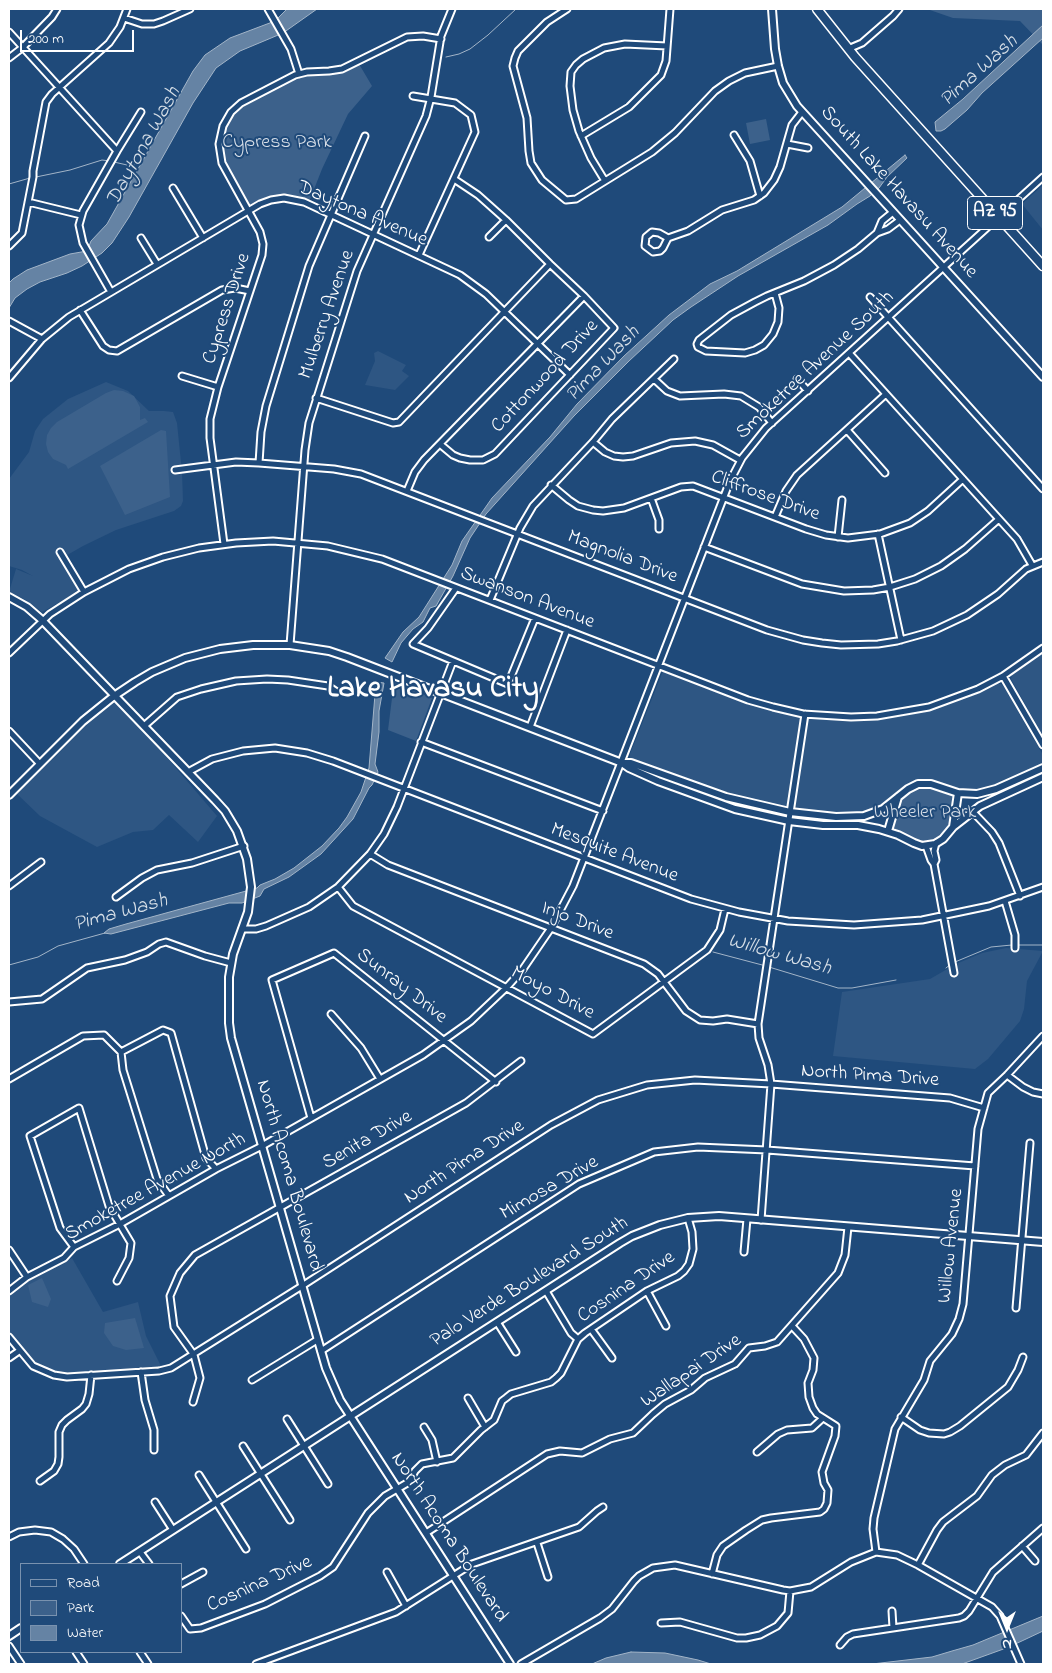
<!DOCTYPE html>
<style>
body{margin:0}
#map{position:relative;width:1052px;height:1673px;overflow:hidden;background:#1f4a7a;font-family:"Indie Flower",sans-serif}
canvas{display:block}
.frame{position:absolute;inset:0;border:10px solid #fff;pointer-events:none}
.legend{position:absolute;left:20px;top:1563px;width:162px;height:90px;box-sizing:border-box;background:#1f4a7a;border:1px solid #7992af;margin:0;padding:6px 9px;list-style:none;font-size:15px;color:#fff}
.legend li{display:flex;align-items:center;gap:10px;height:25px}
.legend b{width:25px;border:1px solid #7992af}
.north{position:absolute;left:982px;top:1603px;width:50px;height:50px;-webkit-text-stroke:4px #1f4a7a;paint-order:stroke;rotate:180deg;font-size:14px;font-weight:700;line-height:20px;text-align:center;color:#fff}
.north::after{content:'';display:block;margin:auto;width:18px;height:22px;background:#fff;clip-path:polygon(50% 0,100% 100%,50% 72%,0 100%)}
.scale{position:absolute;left:20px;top:30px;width:114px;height:22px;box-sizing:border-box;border:2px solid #fff;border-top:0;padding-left:6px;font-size:15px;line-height:18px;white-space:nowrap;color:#fff;-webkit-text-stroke:4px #1f4a7a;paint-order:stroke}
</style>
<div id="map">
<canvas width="1052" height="1673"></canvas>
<div class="frame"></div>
<ul class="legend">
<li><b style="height:6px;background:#1f4a7a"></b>Road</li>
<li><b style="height:14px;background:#3c618b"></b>Park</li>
<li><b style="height:14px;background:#6583a4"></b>Water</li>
</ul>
<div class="north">N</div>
<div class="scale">200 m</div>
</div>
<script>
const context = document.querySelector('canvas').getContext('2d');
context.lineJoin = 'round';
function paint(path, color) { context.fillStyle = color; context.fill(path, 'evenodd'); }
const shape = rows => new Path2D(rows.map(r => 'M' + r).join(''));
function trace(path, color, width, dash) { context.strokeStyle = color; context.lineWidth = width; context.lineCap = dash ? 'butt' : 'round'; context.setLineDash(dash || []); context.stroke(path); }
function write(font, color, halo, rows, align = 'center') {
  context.font = font + ' "Indie Flower",sans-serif'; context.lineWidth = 4; context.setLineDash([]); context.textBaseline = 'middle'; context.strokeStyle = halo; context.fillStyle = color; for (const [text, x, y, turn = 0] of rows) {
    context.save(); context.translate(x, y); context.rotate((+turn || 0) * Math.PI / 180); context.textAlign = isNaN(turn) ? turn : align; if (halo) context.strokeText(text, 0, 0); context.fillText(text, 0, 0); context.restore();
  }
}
paint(shape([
 [1043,185,1043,230,1022,204],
 [378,351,406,365,402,371,409,376,395,390,365,385,375,361,374,353],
 [106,382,128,391,149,411,164,411,173,412,177,423,182,472,183,501,181,506,174,511,116,530,83,546,62,558,78,586,78,590,64,600,42,612,24,599,9,592,16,569,33,576,22,570,9,566,9,479,29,452,35,431,43,419,68,399],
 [1043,653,1043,736,1011,679,1012,674],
 [663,671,746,703,772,711,824,720,878,720,904,716,930,711,955,702,996,684,1001,684,1004,687,1043,755,1043,764,1023,775,984,791,965,792,932,780,917,781,906,785,880,807,862,813,835,814,809,813,745,800,703,787,630,758,630,754],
 [114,700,151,739,217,816,198,842,169,815,153,830,133,832,97,847,40,816,16,793,56,756,79,732],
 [1006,948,1043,951,1027,981,1024,1009,1020,1021,988,1059,975,1069,833,1056,842,992,930,979,956,964,982,953],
 [72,1258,103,1312,138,1302,146,1336,162,1368,63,1373,55,1372,39,1365,24,1353,9,1334,9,1294,29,1280]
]), '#2e5683');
paint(shape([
 [927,9,1043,9,1043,45,1020,21,953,18],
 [359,64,372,86,348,114,322,169,309,202,298,197,280,195,268,198,251,206,248,206,224,165,221,144,224,126,235,111,244,103,293,78,307,74,345,72],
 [766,119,770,140,750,144,746,123],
 [114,390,123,391,134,396,140,407,140,420,145,418,148,422,68,469,66,465,53,459,48,452,46,444,47,435,51,428,57,422,106,393],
 [161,430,166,431,170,497,125,515,100,466],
 [394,682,432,698,416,741,388,730],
 [928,786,955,795,950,827,944,835,932,841,922,842,893,830,892,828,898,805,903,797,906,793,919,787],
 [42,1278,51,1299,48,1307,32,1302,28,1285],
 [135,1318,144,1348,126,1350,113,1346,104,1333,105,1323]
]), '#3c618b');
const water = shape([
 [287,9,317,9,283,33,240,51,216,68,193,103,129,217,112,243,102,253,82,266,67,273,40,282,27,289,15,298,9,308,9,283,13,279,27,270,70,254,87,251,91,241,107,224,193,71,205,55,230,38,275,21,287,9],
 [1043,25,1043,38,982,93,967,110,945,129,941,131,936,131,935,122,963,99,1043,25],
 [905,155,907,158,887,177,879,188,870,196,857,204,828,225,738,276,691,307,673,320,629,361,574,416,486,514,470,538,453,576,436,606,430,608,423,622,413,629,401,643,392,662,385,658,403,632,419,617,452,565,462,541,492,498,550,437,577,404,624,356,669,315,710,284,737,271,842,207,905,155],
 [376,682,384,683,379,711,379,732,375,764,378,772,372,785,369,788,353,819,321,854,289,877,264,889,260,896,242,903,229,903,111,934,104,933,109,929,126,924,257,888,260,885,275,879,294,868,322,846,339,828,347,817,361,792,369,768,376,682],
 [1043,1616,1043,1631,1009,1647,962,1664,872,1664,932,1657,952,1651,973,1645,1043,1616],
 [631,1652,665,1653,698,1660,711,1664,592,1664,606,1658,631,1652]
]);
paint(water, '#6583a4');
trace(water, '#a3b5c8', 1);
trace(shape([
 [446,57,459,54,470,49,488,35,516,9],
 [114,162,127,165,142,164],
 [36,177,70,170,102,160,110,161],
 [9,184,30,178],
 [1016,945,1043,945],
 [713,952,766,966],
 [955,962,991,947,1012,945],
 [9,965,38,957,58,946,105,933],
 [769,967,838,988,852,988,896,980],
 [946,968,951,964]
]), '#a3b5c8', 1);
const minor = shape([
 [268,9,291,49,299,74],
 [567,9,547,22,518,51,515,58,513,66,527,118,529,151,531,163,542,180,566,200,576,199,652,152,675,133,715,91,729,81,745,73,778,66],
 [124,18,142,24,154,24,163,21,190,9],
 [9,32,117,151,83,211,79,225,83,243,111,292],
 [848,49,862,43,893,16,899,9],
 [9,58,22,48,52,17,57,9],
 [413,96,455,103,471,115,475,132,419,255],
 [734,135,750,161,760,196],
 [581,136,629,107,661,75,666,61,670,9],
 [787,144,808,148],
 [117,151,141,112],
 [605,181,591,158,579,131,573,110,570,86,571,72,576,65,583,59,604,48,625,44,667,46],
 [173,188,203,238],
 [28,202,81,215],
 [877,233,882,221,893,212],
 [489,237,506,220],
 [141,238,157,264],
 [668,238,659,233,652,232,646,237,645,246,653,252,660,251,663,248,668,238,688,231,722,210,754,200,764,193,774,180,780,167,792,125,802,112],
 [9,246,22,233,33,177,33,171,46,102,52,94,109,43,120,27,127,9],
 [775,293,779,308,778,322,773,334,764,345,755,350,745,353,706,351,698,347,697,344,699,340,731,315,755,302,767,296,804,281,834,265,858,249,877,233,888,229,900,220],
 [870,297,1043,489],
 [80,310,103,346,109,350,117,351,222,290,235,288,250,291],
 [9,321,42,339],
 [849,353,1017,539,1032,565],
 [182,376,218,387],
 [9,378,42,339,69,317,260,204,271,200,284,198,304,202,460,275,486,294,570,375],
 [654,379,667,391,680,396,724,394,741,396,759,407,772,423],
 [797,379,808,391],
 [316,398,393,423,399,422,550,264],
 [847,430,885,473],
 [593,442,605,452,614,456,623,457,633,456,671,443,695,441,713,445,740,460],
 [441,445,453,455,460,458,470,460,483,460,495,454,614,328,584,296,550,264,506,220,478,195,454,179],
 [259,463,261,432,266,406,309,266,365,136],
 [175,470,236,462,259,463,334,469,361,474,767,630,803,640,822,643,841,645,878,644,897,641,933,631,967,615,998,594,1026,569,1043,562],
 [551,485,569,500,578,506,593,510,603,511,624,508,681,487,693,486,806,529,826,535,848,538,880,534,910,523,928,511,963,479],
 [407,491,415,472,424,460,584,296],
 [651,498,659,520,659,529],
 [775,517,786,491,797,475,886,394],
 [878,534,901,640],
 [838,537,842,500],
 [224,544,210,438,210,419,218,387,262,255,263,244,260,232,222,163,219,144,223,126,231,112,241,103,295,75,307,72,329,71,342,69,407,37,423,36,441,39],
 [704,547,802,584,844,591,873,590,890,587,915,579,941,566,965,549,999,519],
 [60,552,84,592],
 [456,588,428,628,413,644,508,684,535,618],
 [490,600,520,528,533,506,593,442,612,419,674,359],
 [290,645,305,450,309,423,357,271,426,116,431,97,441,36,452,9],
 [9,653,50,614,84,592,129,569,163,557,199,548,236,543,273,541,328,546,382,559,748,700,773,707,803,714,851,717,877,716,929,707,978,689,1003,676,1043,648],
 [1003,676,1043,745],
 [144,726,177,697,201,689,236,681,267,679,288,680,328,686,337,692],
 [530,727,567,630],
 [9,731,40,764],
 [421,742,603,811],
 [188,772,212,759,243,751,275,748,307,753,333,761,691,899,739,912,788,921,854,925,922,920,989,906,1043,887],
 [972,811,992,832,999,843,1020,896],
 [936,843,934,851,936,860,934,864,954,973],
 [926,846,931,860,934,864],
 [370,854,388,865,644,964,658,974,686,1011,700,1020,713,1021,727,1019,758,1024],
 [9,886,41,862],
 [338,887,353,906,593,1034,707,950,720,930,725,909],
 [116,897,142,878,157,870,192,863,244,846],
 [1005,901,1015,935,1015,948],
 [242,929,256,929,266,926,309,907,338,887,370,854,384,834,397,807,453,661],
 [9,1002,42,999,87,968,125,960,147,952,159,944,166,942,205,956,231,963],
 [331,1014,361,1048,380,1079],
 [121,1052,163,1030,171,1033,206,1158,216,1169],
 [1007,1075,1023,1087,1033,1092,1043,1094],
 [9,1079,83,1036,104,1035,121,1052,123,1070,157,1179,169,1196],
 [311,1118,272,980,334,953,496,1082],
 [761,1220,771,1084,768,1065,759,1038,758,1024,805,714],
 [74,1247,60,1228,30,1136,79,1108,109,1206,131,1243,129,1258,117,1281],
 [9,1250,27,1277],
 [744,1252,747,1219],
 [9,1291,27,1277,64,1258,74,1247,120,1224,216,1169,262,1146,423,1055,471,1021,507,987,523,969,551,928,573,886,730,481,742,458,766,428,1043,177],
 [546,1291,571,1333,578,1339],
 [647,1291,666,1326],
 [1016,1308,1030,1143],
 [497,1322,516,1352],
 [591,1329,612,1358],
 [9,1337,33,1366,54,1375,67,1377,159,1371,171,1368,302,1286,551,1125,598,1100,647,1085,695,1080,771,1084,950,1098,984,1108],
 [321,1351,579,1184,654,1152,698,1147,767,1150,975,1166],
 [9,1358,19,1351],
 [141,1372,145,1400,154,1430,154,1450],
 [252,1380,317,1340],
 [468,1398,485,1427],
 [193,1402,200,1378,194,1355,174,1327,170,1296,180,1273,195,1255,466,1103,521,1061],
 [901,1417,920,1430,929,1433,944,1434,950,1432,960,1426,1008,1387,1018,1370,1023,1357],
 [287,1419,328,1484],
 [424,1427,432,1440,437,1462],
 [243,1446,290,1520],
 [757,1452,778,1434,787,1430,812,1428,823,1418],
 [199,1475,246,1549],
 [40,1481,54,1471,58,1464,59,1457,59,1432,62,1425,67,1420,82,1409,86,1404,89,1394,91,1375],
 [155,1502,173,1530],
 [426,1533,547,1454,560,1451,582,1453,610,1439,633,1433,653,1414,665,1404,691,1390,705,1378,735,1364,749,1348,765,1346,777,1342,838,1273,845,1255,848,1227],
 [9,1537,19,1532,35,1530,51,1532,63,1539,74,1549,84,1564],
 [537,1543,548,1577],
 [1022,1546,1035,1561],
 [140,1552,149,1564],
 [876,1552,873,1529,874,1518,895,1429,924,1380,930,1361,952,1334,959,1319,963,1304,978,1129,988,1093,1007,1075,1043,1036],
 [918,1565,937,1530,943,1522,977,1496,992,1475,1005,1465,1026,1455,1043,1433],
 [387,1572,406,1606],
 [712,1574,717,1555,723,1546,746,1530,762,1520,771,1518,820,1512,824,1509,827,1503,828,1490,824,1483,822,1472,835,1436,836,1426,817,1414,813,1408,809,1397,808,1383,813,1370,814,1358,804,1339,792,1326],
 [181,1584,203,1572],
 [892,1611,893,1628],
 [181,1616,190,1629,201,1628,265,1604,320,1576,333,1567,368,1513,385,1496,409,1482,415,1471,422,1464,453,1458,481,1430,494,1420,502,1401,506,1398,511,1394,551,1382,556,1378,561,1373,578,1339,585,1333,647,1291,678,1276,684,1271,689,1264,693,1249,692,1232,688,1218],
 [661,1623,680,1622,737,1638,746,1638,760,1635,777,1626,788,1613,790,1591],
 [840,1645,847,1637,853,1634,959,1618,964,1616,969,1611,993,1572,1043,1528],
 [9,1646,21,1664],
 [76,1652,84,1664],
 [140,1652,148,1664],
 [256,1664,396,1612,472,1564,579,1527,597,1511,603,1507],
 [521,1664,600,1618,612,1609,634,1581,639,1576,653,1568,675,1565,783,1590,790,1591,811,1587,851,1562,876,1552,897,1555,918,1565,992,1607,1000,1616,1021,1664]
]);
const major = shape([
 [772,9,775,49,778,66,783,83,797,106,1043,377],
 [9,597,27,607,42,620,215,800,225,811,237,831,247,859,251,887,248,912,233,954,229,977,229,1023,231,1038,326,1368,340,1400,510,1664],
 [622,763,629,768,658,781,735,809,789,821,823,825,858,825,879,829,898,835,914,843,922,846,935,844,943,839,953,827,980,806,1043,777],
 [9,795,83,721,114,696,135,682,152,672,185,658,220,649,253,645,290,645,329,651,347,657,622,763,631,763,726,797,790,812,836,817,864,816,883,809,908,789,918,784,931,784,958,793,977,794,996,789,1043,768],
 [953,827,958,793],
 [888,831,898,797],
 [120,1564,620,1243,632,1236,660,1225,688,1218,719,1216,1043,1242],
 [9,1636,21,1628]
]);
const highway = shape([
 [817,9,855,57,1043,266]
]);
trace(minor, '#fff', 9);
trace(major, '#fff', 10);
trace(highway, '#fff', 11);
trace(minor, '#1f4a7a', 5);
trace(major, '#1f4a7a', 6);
trace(highway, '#1f4a7a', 8);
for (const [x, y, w] of [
 [995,213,55]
]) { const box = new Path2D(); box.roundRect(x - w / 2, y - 16.5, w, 33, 4); context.fillStyle = '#1f4a7a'; context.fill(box); trace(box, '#fff', 1); }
write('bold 19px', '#fff', null, [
 ["AZ 95",995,213]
]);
write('20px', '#d8dfe8', '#1f4a7a', [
 ["Cypress Park",277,144],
 ["Wheeler Park",925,814]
]);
write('20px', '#fff', '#1f4a7a', [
 ["South Lake Havasu Avenue",898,193,48],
 ["Daytona Avenue",362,215,23],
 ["Cypress Drive",228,309,-72],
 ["Mulberry Avenue",328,315,-71],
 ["Smoketree Avenue South",816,366,-43],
 ["Cottonwood Drive",546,377,-47],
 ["Cliffrose Drive",765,497,20],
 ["Magnolia Drive",622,558,21],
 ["Swanson Avenue",527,599,21],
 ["Mesquite Avenue",614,854,21],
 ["Injo Drive",577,922,21],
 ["Sunray Drive",401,987,38],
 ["Moyo Drive",552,994,28],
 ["North Pima Drive",870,1077,4],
 ["Senita Drive",368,1141,-30],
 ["North Pima Drive",465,1163,-33],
 ["North Acoma Boulevard",288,1176,74],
 ["Smoketree Avenue North",156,1188,-29],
 ["Mimosa Drive",550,1189,-30],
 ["Willow Avenue",952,1246,-84],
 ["Palo Verde Boulevard South",530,1283,-32],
 ["Cosnina Drive",627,1288,-34],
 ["Wallapai Drive",692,1372,-34],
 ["North Acoma Boulevard",448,1538,57],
 ["Cosnina Drive",260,1585,-24]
]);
write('italic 21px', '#d8e0e8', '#1f4a7a', [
 ["Pima Wash",980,72,-42],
 ["Daytona Wash",145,147,-61],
 ["Pima Wash",604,365,-46],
 ["Pima Wash",121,914,-15],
 ["Willow Wash",779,956,16]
]);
write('bold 30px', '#fff', '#1f4a7a', [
 ["Lake Havasu City",433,691]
]);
</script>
